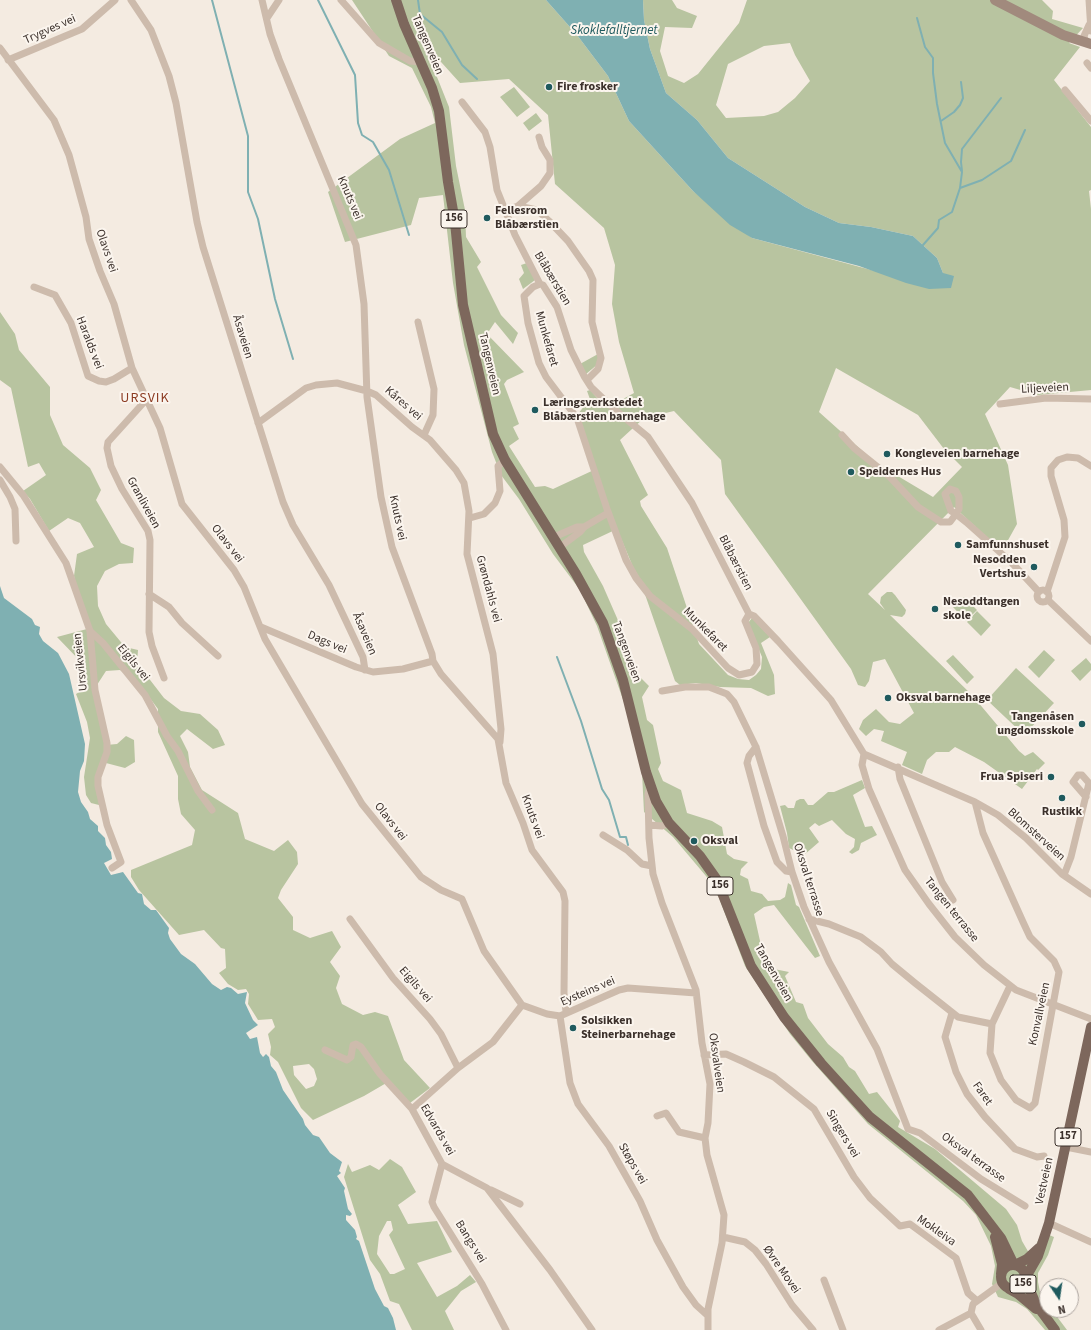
<!DOCTYPE html>
<meta charset="utf-8">
<style>
body{margin:0}
#map{position:relative;width:1091px;height:1330px;overflow:hidden;background:#f4ebe1;font-family:"Source Sans 3",sans-serif}
canvas{display:block}
.north{position:absolute;left:1039px;top:1278px;width:40px;height:40px;box-sizing:border-box;background:#fbf5ee;border:1px solid #aea6a0;border-radius:50%;rotate:167deg;font-size:11px;font-weight:700;line-height:16px;text-align:center;color:#3b302b}
.north::after{content:'';display:block;margin:auto;width:14px;height:18px;background:#1f5a5e;clip-path:polygon(50% 0,100% 100%,50% 72%,0 100%)}
</style>
<div id="map">
<canvas width="1091" height="1330"></canvas>
<div class="north">N</div>
</div>
<script>
const context = document.querySelector('canvas').getContext('2d');
context.lineJoin = 'round';
function paint(path, color) { context.fillStyle = color; context.fill(path, 'evenodd'); }
const shape = rows => new Path2D(rows.map(r => 'M' + r).join(''));
function trace(path, color, width, dash) { context.strokeStyle = color; context.lineWidth = width; context.lineCap = dash ? 'butt' : 'round'; context.setLineDash(dash || []); context.stroke(path); }
function write(font, color, halo, rows, align = 'center') {
  context.font = font + ' "Source Sans 3",sans-serif'; context.lineWidth = 4; context.setLineDash([]); context.textBaseline = 'middle'; context.strokeStyle = halo; context.fillStyle = color; for (const [text, x, y, turn = 0] of rows) {
    context.save(); context.translate(x, y); context.rotate((+turn || 0) * Math.PI / 180); context.textAlign = isNaN(turn) ? turn : align; if (halo) context.strokeText(text, 0, 0); context.fillText(text, 0, 0); context.restore();
  }
}
paint(shape([
 [352,0,546,0,577,35,608,76,629,121,693,191,752,238,875,271,943,273,937,258,913,236,871,227,839,223,805,207,728,158,697,120,666,93,650,49,644,20,643,0,672,0,677,8,697,16,692,28,665,27,660,51,668,76,684,83,698,74,739,23,747,0,1042,0,1053,11,1052,19,1083,28,1069,43,1080,47,1054,80,1091,127,1091,190,1089,191,1091,209,1091,390,1038,395,1010,387,985,414,1008,465,1017,524,1002,551,954,507,868,594,885,610,880,603,881,597,887,592,892,592,895,595,906,610,905,614,902,617,890,615,972,695,1019,751,1025,756,1033,752,1045,763,1038,770,1037,769,1022,789,984,762,955,747,949,752,936,752,927,760,922,774,902,765,907,752,881,741,884,731,874,729,866,736,859,729,863,720,876,709,889,722,900,724,914,713,885,659,873,662,869,681,865,687,858,685,851,669,725,494,721,460,674,411,644,418,620,440,648,495,640,501,641,506,667,548,699,644,728,675,738,679,749,680,756,675,761,669,762,657,748,623,752,618,770,637,761,643,774,675,775,694,768,696,751,688,720,687,696,683,680,685,675,681,639,577,633,567,617,529,583,545,584,552,603,586,617,618,640,677,649,686,642,697,647,720,653,725,661,763,658,769,663,781,681,790,687,813,712,821,722,827,727,854,734,859,748,862,741,869,740,875,748,879,751,891,762,894,768,901,780,900,785,897,788,883,791,885,796,905,799,907,820,956,815,958,774,905,764,907,754,914,760,941,774,969,789,972,785,976,796,1002,803,1004,808,1018,828,1044,843,1057,849,1067,855,1071,869,1094,877,1092,900,1121,898,1127,935,1149,1006,1209,1017,1225,1022,1241,1029,1253,1035,1247,1042,1232,1054,1237,1048,1255,1038,1273,1038,1282,1040,1292,1047,1303,1047,1310,1052,1310,1067,1330,1045,1330,1027,1309,1016,1302,998,1297,992,1284,995,1266,991,1246,976,1215,963,1201,868,1124,812,1061,790,1034,745,966,719,898,711,882,673,837,644,812,642,773,627,711,597,626,580,590,553,554,519,499,501,475,492,452,464,345,453,283,443,195,419,198,411,225,345,242,328,192,400,139,435,123,431,107,412,68,389,56],
 [423,42,460,83,509,79,548,115,555,184,604,228,615,265,612,304,619,342,634,393,623,399,599,400,590,390,587,391,591,402,585,405,578,414,596,469,553,489,545,486,535,487,509,446,519,439,513,427,519,424,504,384,507,380,524,372,487,334,495,322,513,344,518,333,501,315,477,267,481,262,466,237,465,210,456,166,449,107],
 [790,43,795,55,810,81,795,98,778,112,764,116,726,118,716,105,728,64,764,46],
 [836,368,918,415,944,449,962,467,933,497,876,463,819,412],
 [514,87,530,107,517,117,500,97],
 [536,113,542,121,529,131,523,123],
 [527,263,535,280,523,289,519,279,524,273,521,265],
 [0,312,15,334,19,350,50,387,50,415,63,445,90,468,101,490,96,500,121,543,134,548,133,563,119,564,105,571,97,586,98,606,106,624,125,647,138,650,137,663,164,698,181,711,200,714,218,730,225,745,213,749,187,729,180,736,188,752,190,767,202,790,238,813,245,839,274,851,288,840,297,852,298,864,281,890,278,898,293,917,293,930,310,938,332,931,341,947,330,962,340,976,336,988,342,1004,363,1015,375,1012,388,1016,404,1060,430,1088,410,1103,388,1082,364,1096,313,1120,301,1108,278,1062,270,1055,271,1047,268,1034,275,1027,272,1019,258,1020,248,1004,249,994,246,989,238,990,228,984,219,973,226,968,225,949,221,948,204,930,179,935,139,890,131,877,131,870,192,845,195,830,181,814,178,799,178,776,158,732,158,709,143,689,120,670,106,671,95,688,106,745,117,744,126,736,134,740,135,762,125,768,106,763,98,768,99,805,91,803,86,795,84,777,90,738,87,722,76,694,81,691,80,676,82,663,57,637,87,629,74,576,77,554,94,547,80,523,68,518,49,531,30,499,23,491,46,475,39,463,28,467,11,388,0,380],
 [309,1064,314,1069,317,1079,314,1086,306,1089,294,1075,293,1066],
 [598,354,598,364,586,374,580,364],
 [964,597,977,610,966,621,953,607],
 [977,611,991,625,981,636,967,622],
 [1044,650,1055,660,1039,678,1028,667],
 [953,655,974,677,967,684,946,661],
 [1086,658,1091,664,1091,670,1080,681,1071,671],
 [1016,668,1054,703,1024,735,987,700],
 [862,780,865,788,853,795,865,827,872,826,877,835,861,843,859,850,852,854,849,852,854,847,855,839,846,834,832,820,819,826,815,823,809,828,819,842,804,855,789,848,787,833,780,806,785,805,788,808,794,808,796,801,800,799,804,799,808,805,813,805,828,792,834,792],
 [390,1159,402,1167,416,1192,398,1205,408,1224,437,1221,452,1252,417,1263,437,1297,457,1286,470,1275,476,1282,461,1291,445,1311,454,1330,412,1330,399,1304,390,1301,380,1274,370,1260,344,1177,348,1164,352,1172,370,1165,379,1170],
 [387,1221,391,1221,393,1230,389,1235,405,1269,394,1274,390,1274,377,1254,379,1236]
]), '#b8c4a0');
paint(shape([
 [546,0,643,0,644,20,650,49,666,93,697,120,728,158,805,207,839,223,871,227,913,236,937,258,943,273,954,276,951,288,929,289,906,283,859,266,752,238,730,225,693,191,629,121,608,76,577,35],
 [0,586,4,598,32,619,35,625,40,627,39,634,43,641,58,653,69,674,85,744,84,761,80,771,78,792,81,802,88,812,90,819,98,826,98,831,105,838,106,845,111,852,112,859,104,863,111,875,123,872,138,893,142,894,144,904,151,910,156,910,169,928,168,933,170,939,181,954,195,964,212,984,221,990,227,987,231,988,238,994,247,992,245,1003,253,1020,258,1025,246,1033,250,1039,257,1037,260,1053,263,1057,266,1054,269,1057,271,1066,276,1072,283,1090,303,1119,305,1125,313,1135,319,1137,330,1153,342,1162,339,1171,341,1173,337,1176,345,1188,344,1191,348,1209,352,1214,350,1216,346,1215,346,1220,355,1230,357,1237,356,1239,359,1241,375,1289,384,1306,388,1308,393,1318,396,1330,0,1330]
]), '#7fb0b2');
trace(shape([
 [212,0,248,136,248,192,258,219,275,299,293,359],
 [318,0,355,75,358,123,362,135,373,142,389,170,409,235],
 [418,0,420,14,442,32,462,65,477,79],
 [917,18,925,47,933,58,933,73,937,104,945,143,962,172,960,188,952,212,939,220,938,228,923,245],
 [941,121,954,112,960,105,963,98,961,82],
 [962,171,961,162,962,149,1001,98],
 [960,188,982,180,1011,161,1025,130],
 [557,657,581,721,602,789,609,800,620,837,626,837,628,845]
]), '#7fb0b2', 2);
trace(shape([
 [131,0,151,30,169,76,176,103,197,222,203,247,283,502,293,525,329,585,363,657,365,670],
 [262,0,270,34,279,59,356,245,364,304,367,397,381,497,392,547,432,654,433,661,441,674,498,739,506,783,523,823,532,850,563,892,565,901,564,993,566,1012],
 [341,0,379,43,410,61,420,62],
 [1089,0,1091,31],
 [267,18,279,0],
 [1086,43,1084,36,1089,25],
 [0,48,54,120,69,155,86,217,89,239,100,271,114,304,132,368,160,428,182,504,234,570,244,587,265,639,362,804,421,877,441,890,462,899,484,951,522,1005,547,1014,560,1016,619,990,628,988,696,993],
 [8,60,82,29,115,0],
 [1087,63,1091,68],
 [1065,90,1091,121],
 [462,102,485,132,490,147,497,190,515,235,540,284,543,285,557,307,571,350,584,376,591,387,613,408,648,437,692,503,749,614,754,616,778,641,831,700,864,754],
 [518,206,537,210,549,221,568,241,589,271,593,280,592,322,601,358,598,369,587,380],
 [506,210,518,206,541,186,550,173,550,160,542,147,539,137],
 [540,284,533,287,524,296,528,323,539,363,546,377,577,418,607,509,626,560,636,578,650,596,692,629,728,668,739,675,752,672,757,664,756,648,745,621,749,614],
 [34,287,55,295,71,323,88,376,99,381,106,382,114,379,132,368],
 [418,322,434,389,433,415,424,435],
 [146,400,108,442,107,448,111,466,122,489,148,531,150,540,149,632,152,646,164,678],
 [1000,404,1046,398,1091,399],
 [258,423,306,388,316,385,337,383,367,391,376,395,412,427,430,440,456,470,464,483,469,511,467,554,493,654,501,729,500,742],
 [842,435,854,448,890,477,918,507,941,522,950,522,956,514,959,509,959,497,956,491,950,489,945,494,951,511,956,514,966,522,1012,563,1039,592],
 [0,467,23,495,66,563,90,631,95,690,107,743,107,752,98,777,98,786,107,825,121,862,112,868],
 [0,480,10,497,15,509,16,541],
 [470,518,484,514,495,503,500,491,498,466,505,460],
 [554,537,577,527,584,527],
 [560,547,580,532,584,527,608,513],
 '1037 596a6 6 0 1 1 12 0a6 6 0 1 1-12 0Z',
 [1047,592,1065,537,1064,520,1051,476,1051,468,1058,460,1067,457,1078,458,1091,466],
 [149,594,169,607,182,623,218,656],
 [1048,600,1091,641],
 [261,627,356,667,373,672,403,669,433,661],
 [90,631,103,643,145,695,167,736,178,751,198,791,212,810],
 [662,691,685,687,709,687,727,694,734,702,756,747,783,836,792,872,804,907,829,962,877,1049,908,1129],
 [756,747,749,756,747,763,764,826,777,862,786,871,792,872],
 [864,754,862,765,869,789,905,870,929,904,955,937,984,965,1016,990,1091,1019],
 [864,754,975,802,998,815,1026,838,1062,874,1091,894],
 [898,767,900,779,942,882,953,900],
 [650,787,648,794,649,838,653,874,662,903,696,990,702,1043,710,1084,708,1123,705,1138,707,1155,724,1215,722,1243,708,1309,708,1330],
 [975,802,983,833,1023,922,1030,937,1054,961,1059,972,1035,1103,1030,1108,1016,1100,1001,1080,990,1053,992,1024,1010,986],
 [649,825,662,826,669,823],
 [603,835,627,850,642,864,652,866],
 [1064,875,1071,857,1089,783,1082,775,1078,775,1073,782,1086,797],
 [350,919,393,978,430,1019,441,1034,458,1068],
 [809,919,829,924,861,937,881,952,892,964,915,983,958,1017,992,1024],
 [952,1013,945,1037,956,1072,967,1094,985,1117,1015,1149,1037,1157,1044,1156],
 [560,1016,570,1083,578,1104,609,1146,640,1201,657,1240,683,1287,696,1305,707,1315],
 [325,1050,347,1060,351,1057,353,1045,356,1044,361,1047,380,1074,412,1109,442,1164,487,1188,550,1270,592,1330],
 [704,1055,726,1054,744,1062,774,1077,814,1109,854,1177,870,1198,900,1226,910,1224,956,1258,968,1293,976,1300],
 [412,1109,458,1068,493,1042,522,1005],
 [657,1116,666,1113,679,1132,705,1138],
 [908,1129,920,1133,981,1179,1025,1206],
 [1066,1147,1091,1152],
 [442,1164,432,1202,434,1207,482,1284,506,1330],
 [491,1190,520,1204],
 [1049,1223,1091,1242],
 [723,1237,745,1242,755,1250,766,1264,792,1305,813,1330],
 [824,1280,843,1330],
 [939,1330,971,1313],
 [981,1330,971,1313,973,1304,1002,1283]
]), '#cdbbac', 7);
trace(shape([
 [995,0,1063,35,1091,44]
]), '#a18a7d', 10);
trace(shape([
 [396,0,404,24,432,88,439,111,448,182,455,222,463,305,493,434,505,460,576,574,603,623,623,680,646,772,656,801,669,823,700,856,717,880,751,966,784,1017,821,1063,870,1117,968,1195,1001,1238,1014,1265],
 [995,1237,1002,1264,1001,1274],
 '1001 1277a12 12 0 1 1 24 0a12 12 0 1 1-24 0Z',
 [1015,1265,1027,1259,1039,1248],
 [1026,1277,1038,1256,1049,1223,1091,1027],
 [1025,1279,1036,1304,1055,1330],
 [1009,1289,1018,1294,1036,1309]
]), '#7d675c', 10);
for (const [x, y, r, color] of [
 [549,87,4,"#1f5a5e"],
 [487,218,4,"#1f5a5e"],
 [535,410,4,"#1f5a5e"],
 [887,454,4,"#1f5a5e"],
 [851,472,4,"#1f5a5e"],
 [958,545,4,"#1f5a5e"],
 [1034,567,4,"#1f5a5e"],
 [935,609,4,"#1f5a5e"],
 [888,698,4,"#1f5a5e"],
 [1082,724,4,"#1f5a5e"],
 [1051,777,4,"#1f5a5e"],
 [1062,798,4,"#1f5a5e"],
 [694,841,4,"#1f5a5e"],
 [573,1028,4,"#1f5a5e"]
]) { const dot = new Path2D(); dot.arc(x, y, r, 0, 2 * Math.PI); context.fillStyle = color; context.fill(dot); trace(dot, '#fbf5ee', 1.5); }
for (const [x, y, w] of [
 [454,219,26],
 [720,886,26],
 [1068,1137,26],
 [1023,1284,26]
]) { const box = new Path2D(); box.roundRect(x - w / 2, y - 9, w, 18, 3); context.fillStyle = '#fbf5ee'; context.fill(box); trace(box, '#3b302b', 1); }
write('bold 11px', '#3b302b', null, [
 ["156",454,219],
 ["156",720,886],
 ["157",1068,1137],
 ["156",1023,1284]
]);
write('12px', '#3b302b', '#fbf5ee', [
 ["Trygves vei",50,30,-24],
 ["Tangenveien",427,45,67],
 ["Knuts vei",349,198,67],
 ["Olavs vei",106,251,71],
 ["Blåbærstien",552,279,59],
 ["Åsaveien",242,337,73],
 ["Munkefaret",546,339,74],
 ["Haralds vei",89,343,69],
 ["Tangenveien",489,364,77],
 ["Liljeveien",1045,389,-3],
 ["Kåres vei",403,404,41],
 ["Granliveien",143,503,61],
 ["Knuts vei",397,518,78],
 ["Olavs vei",227,544,52],
 ["Blåbærstien",735,563,63],
 ["Grøndahls vei",488,589,75],
 ["Munkefaret",705,630,45],
 ["Åsaveien",364,634,67],
 ["Dags vei",327,643,23],
 ["Tangenveien",626,652,70],
 ["Ursvikveien",81,662,-96],
 ["Eigils vei",133,663,51],
 ["Knuts vei",532,817,70],
 ["Olavs vei",390,822,52],
 ["Blomsterveien",1036,835,42],
 ["Oksval terrasse",808,880,72],
 ["Tangen terrasse",951,910,51],
 ["Tangenveien",773,973,60],
 ["Eigils vei",415,985,49],
 ["Eysteins vei",588,992,-23],
 ["Konvallveien",1040,1014,-78],
 ["Oksvalveien",716,1063,82],
 ["Faret",982,1094,55],
 ["Edvards vei",437,1130,60],
 ["Singers vei",842,1134,59],
 ["Oksval terrasse",973,1158,36],
 ["Støps vei",632,1164,60],
 ["Vestveien",1045,1181,-78],
 ["Mokleiva",936,1231,35],
 ["Bangs vei",470,1242,58],
 ["Øvre Movei",781,1270,55]
]);
write('bold 12px', '#3b302b', '#fbf5ee', [
 ["Fire frosker",557,87],
 ["Fellesrom",495,211],
 ["Blåbærstien",495,225],
 ["Læringsverkstedet",543,403],
 ["Blåbærstien barnehage",543,417],
 ["Kongleveien barnehage",895,454],
 ["Speidernes Hus",859,472],
 ["Samfunnshuset",966,545],
 ["Nesodden",1026,560,"right"],
 ["Vertshus",1026,574,"right"],
 ["Nesoddtangen",943,602],
 ["skole",943,616],
 ["Oksval barnehage",896,698],
 ["Tangenåsen",1074,717,"right"],
 ["ungdomsskole",1074,731,"right"],
 ["Frua Spiseri",1043,777,"right"],
 ["Rustikk",1062,812,"center"],
 ["Oksval",702,841],
 ["Solsikken",581,1021],
 ["Steinerbarnehage",581,1035]
], 'left');
write('italic 13px', '#1f5a5e', '#fbf5ee', [
 ["Skoklefalltjernet",614,31]
]);
context.letterSpacing = '1px';
write('14px', '#8c3b22', '#fbf5ee', [
 ["URSVIK",145,399]
]);
context.letterSpacing = '0px';
</script>
